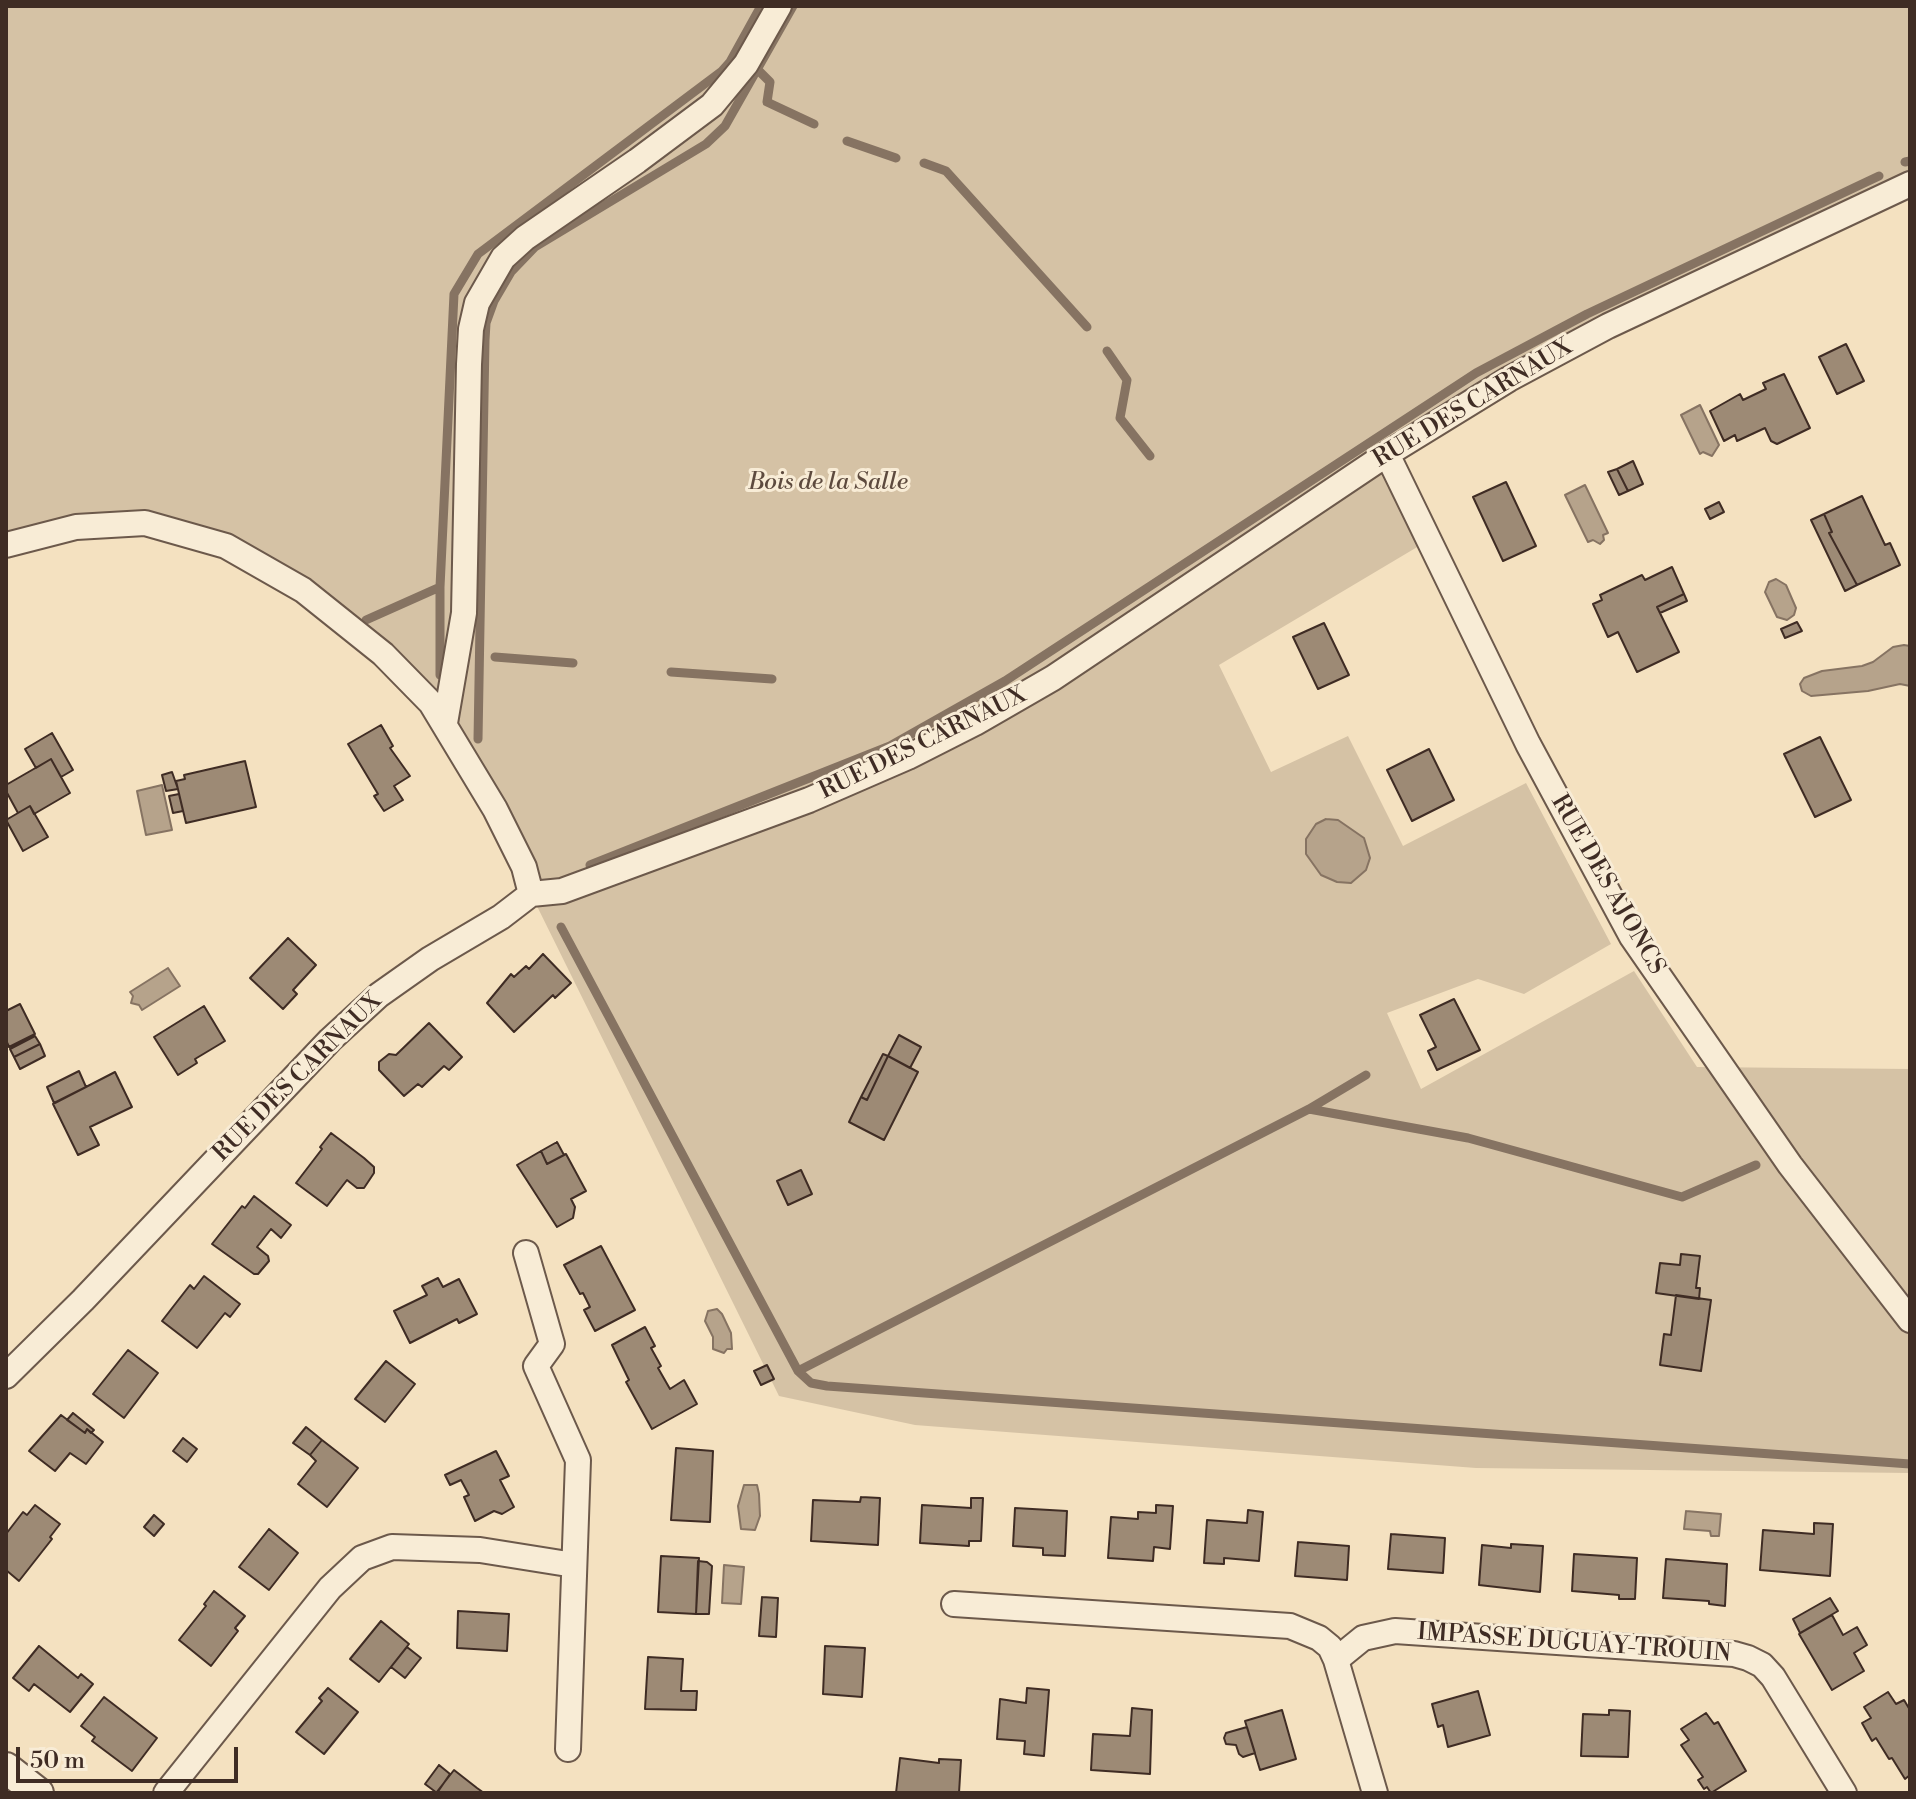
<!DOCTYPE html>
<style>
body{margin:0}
#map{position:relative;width:1916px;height:1799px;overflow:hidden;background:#f4e1c0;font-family:"Libre Bodoni",serif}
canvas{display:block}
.frame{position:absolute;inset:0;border:8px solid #3f2c24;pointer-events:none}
.scale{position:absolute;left:16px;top:1747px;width:222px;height:36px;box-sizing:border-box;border:4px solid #3f2c24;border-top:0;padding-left:10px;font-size:24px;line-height:28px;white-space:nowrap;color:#3f2c24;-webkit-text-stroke:6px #f8ecd6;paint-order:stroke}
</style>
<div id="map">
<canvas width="1916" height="1799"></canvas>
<div class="frame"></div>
<div class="scale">50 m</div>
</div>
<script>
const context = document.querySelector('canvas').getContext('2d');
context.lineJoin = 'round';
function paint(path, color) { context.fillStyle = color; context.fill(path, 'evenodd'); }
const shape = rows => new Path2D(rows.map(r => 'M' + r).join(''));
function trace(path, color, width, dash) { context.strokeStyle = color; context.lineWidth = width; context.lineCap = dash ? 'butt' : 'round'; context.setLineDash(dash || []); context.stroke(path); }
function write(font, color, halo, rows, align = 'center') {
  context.font = font + ' "Libre Bodoni",serif'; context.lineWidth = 6; context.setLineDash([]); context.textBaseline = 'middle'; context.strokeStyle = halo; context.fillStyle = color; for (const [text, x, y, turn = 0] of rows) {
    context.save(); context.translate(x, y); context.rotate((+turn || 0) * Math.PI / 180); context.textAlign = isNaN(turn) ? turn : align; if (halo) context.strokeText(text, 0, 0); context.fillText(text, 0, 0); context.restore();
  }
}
paint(shape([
 [6,6,1910,6,1910,186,1800,235,1387,454,1429,540,1219,665,1271,772,1348,736,1403,846,1526,783,1611,944,1524,994,1478,979,1387,1013,1421,1089,1634,971,1697,1067,1910,1069,1910,1473,1476,1468,915,1425,779,1396,531,894,411,680,226,546,145,523,6,545]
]), '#d5c2a5');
const water = shape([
 [1700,405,1719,445,1712,456,1703,452,1700,454,1681,415,1700,405],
 [1585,485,1608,533,1603,535,1604,540,1600,544,1593,540,1588,542,1565,495,1585,485],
 [1776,579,1786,585,1796,608,1794,615,1787,620,1777,617,1765,592,1769,582,1776,579],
 [1904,645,1910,646,1910,686,1900,684,1868,691,1811,696,1802,691,1800,684,1804,678,1822,671,1862,666,1873,662,1893,647,1904,645],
 [162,785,172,830,146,835,137,791,162,785],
 [1326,819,1338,820,1364,838,1370,858,1366,870,1351,883,1337,882,1321,875,1306,854,1306,839,1316,824,1326,819],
 [168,968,180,986,142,1010,139,1005,131,1003,133,996,130,992,168,968],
 [717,1309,722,1314,731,1333,732,1349,727,1349,724,1353,713,1349,713,1337,705,1321,708,1311,717,1309],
 [744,1485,757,1485,759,1494,760,1516,755,1530,741,1529,738,1506,744,1485],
 [1686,1511,1721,1514,1719,1536,1711,1536,1710,1531,1684,1529,1686,1511],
 [724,1565,744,1567,741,1604,722,1603,724,1565]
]);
paint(water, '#b6a38b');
trace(water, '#867362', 2);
trace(shape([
 [758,70,770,82,767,102,814,124],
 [847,141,896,158],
 [1905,162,1910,161],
 [924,163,946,171,1087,327],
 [1107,351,1127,380,1120,418,1150,456],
 [366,620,440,587],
 [495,657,573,663],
 [671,672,772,679],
 [440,675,440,587,454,294,478,254,722,71,730,62,761,6],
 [478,739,485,340,486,323,494,301,511,272,535,247,706,144,725,126,793,6],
 [590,865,890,746,1005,681,1476,373,1587,314,1879,176],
 [561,927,798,1371,811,1383,827,1386,1910,1464],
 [1309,1109,1366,1075],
 [798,1371,1309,1109,1468,1138,1682,1197,1756,1165]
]), '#867362', 9);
const building = shape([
 [1846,344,1864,381,1837,394,1819,357,1846,344],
 [1784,374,1810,428,1777,444,1771,441,1765,428,1737,441,1735,435,1724,441,1710,411,1740,394,1743,400,1766,389,1763,383,1784,374],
 [1633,461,1643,484,1628,491,1617,469,1633,461],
 [1617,469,1628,491,1619,495,1608,472,1617,469],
 [1506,482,1536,546,1503,561,1473,497,1506,482],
 [1862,496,1885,545,1890,543,1900,565,1857,585,1829,533,1832,532,1824,514,1862,496],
 [1719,502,1724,512,1710,519,1705,509,1719,502],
 [1824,514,1832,532,1829,533,1857,585,1845,591,1811,520,1824,514],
 [1672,567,1684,594,1657,607,1679,652,1637,672,1618,632,1608,637,1593,604,1602,600,1600,595,1642,575,1645,580,1672,567],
 [1684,594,1687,601,1660,613,1657,607,1684,594],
 [1797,622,1802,631,1785,638,1781,629,1797,622],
 [1324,623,1349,675,1318,689,1293,637,1324,623],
 [381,725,393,746,390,748,410,776,394,786,403,800,384,811,374,796,378,794,348,744,381,725],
 [52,733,73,770,61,777,51,759,36,768,25,749,52,733],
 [1820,737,1851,800,1815,817,1784,754,1820,737],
 [1429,749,1454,800,1412,821,1387,770,1429,749],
 [51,759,70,793,34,814,30,806,18,813,6,791,6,785,51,759],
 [245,761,256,807,186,823,176,781,185,779,184,775,245,761],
 [172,772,178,789,166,791,162,775,172,772],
 [179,794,183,811,173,813,169,796,179,794],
 [30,806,48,837,23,851,6,820,30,806],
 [288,938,316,965,293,990,297,994,283,1009,250,978,288,938],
 [543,954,571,983,555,998,553,995,514,1032,487,1003,511,974,514,977,526,966,529,969,543,954],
 [1454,999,1480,1050,1437,1070,1428,1051,1436,1047,1420,1015,1454,999],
 [20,1004,35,1034,9,1047,6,1040,6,1011,20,1004],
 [204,1006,225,1041,195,1059,197,1063,178,1075,154,1037,204,1006],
 [429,1023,462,1057,449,1070,444,1066,422,1087,418,1084,404,1096,379,1070,379,1062,389,1054,396,1055,429,1023],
 [899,1035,921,1047,910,1068,888,1056,899,1035],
 [35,1036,40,1044,14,1057,10,1049,35,1036],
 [40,1044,45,1056,20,1069,14,1057,40,1044],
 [883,1054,888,1056,867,1100,861,1097,883,1054],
 [888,1056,918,1072,884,1140,849,1122,861,1097,867,1100,888,1056],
 [79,1071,86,1087,54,1103,47,1087,79,1071],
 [115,1072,132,1107,90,1127,99,1145,78,1155,53,1104,115,1072],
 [331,1133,364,1158,374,1167,374,1173,364,1188,357,1188,347,1180,327,1206,296,1183,322,1149,320,1147,331,1133],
 [557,1142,564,1155,547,1164,541,1151,557,1142],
 [541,1151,547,1164,566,1154,586,1191,571,1199,575,1207,573,1218,557,1227,517,1165,541,1151],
 [801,1170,812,1194,788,1205,777,1181,801,1170],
 [254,1196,291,1225,281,1238,271,1229,257,1247,268,1256,269,1261,258,1274,254,1274,212,1244,242,1206,245,1208,254,1196],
 [601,1246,635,1310,595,1331,584,1310,590,1307,583,1293,580,1294,564,1265,601,1246],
 [1681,1254,1700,1256,1696,1288,1700,1288,1699,1299,1656,1293,1660,1263,1680,1265,1681,1254],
 [204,1276,240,1304,230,1317,225,1313,197,1348,162,1321,190,1285,194,1289,204,1276],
 [438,1278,443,1287,459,1279,477,1314,459,1323,457,1319,410,1343,394,1311,427,1295,422,1286,438,1278],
 [1676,1295,1711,1300,1701,1371,1660,1365,1664,1334,1671,1335,1676,1295],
 [645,1327,655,1346,651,1348,661,1366,658,1368,670,1389,684,1380,697,1404,652,1429,626,1382,629,1380,612,1345,645,1327],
 [128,1350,158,1373,124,1418,93,1394,128,1350],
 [386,1361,415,1384,385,1422,355,1399,386,1361],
 [767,1365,774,1379,761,1385,754,1371,767,1365],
 [73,1413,94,1430,91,1433,87,1429,85,1433,67,1420,73,1413],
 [61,1415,85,1433,87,1429,103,1442,86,1464,70,1453,55,1471,29,1451,61,1415],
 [306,1427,322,1440,310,1455,293,1443,306,1427],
 [183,1438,197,1449,187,1462,173,1451,183,1438],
 [322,1440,358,1468,327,1507,298,1484,316,1461,310,1455,322,1440],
 [676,1448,713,1451,710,1522,671,1520,676,1448],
 [496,1451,509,1476,500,1480,514,1507,502,1514,494,1511,475,1521,464,1497,469,1495,461,1480,450,1485,445,1475,496,1451],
 [861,1497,880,1498,878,1545,811,1541,813,1500,860,1502,861,1497],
 [971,1498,983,1498,981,1541,969,1541,969,1546,920,1543,922,1505,971,1508,971,1498],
 [35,1505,60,1524,50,1537,52,1539,19,1581,6,1570,6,1534,23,1512,27,1515,35,1505],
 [1156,1505,1173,1506,1170,1549,1154,1547,1153,1561,1108,1558,1111,1517,1138,1519,1138,1512,1156,1513,1156,1505],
 [1015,1508,1067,1511,1065,1556,1043,1555,1043,1548,1013,1546,1015,1508],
 [1248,1510,1263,1512,1259,1561,1224,1558,1224,1564,1204,1563,1207,1520,1247,1523,1248,1510],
 [154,1515,164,1524,154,1536,144,1527,154,1515],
 [1814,1523,1833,1524,1830,1576,1760,1570,1763,1530,1814,1534,1814,1523],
 [269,1529,298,1553,269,1590,239,1567,269,1529],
 [1391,1534,1445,1538,1443,1573,1388,1569,1391,1534],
 [1298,1542,1349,1546,1347,1580,1295,1576,1298,1542],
 [1511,1544,1543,1546,1540,1592,1479,1585,1482,1545,1511,1548,1511,1544],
 [1574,1554,1637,1558,1635,1599,1619,1599,1619,1595,1572,1591,1574,1554],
 [661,1556,699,1558,696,1614,658,1612,661,1556],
 [1666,1559,1727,1564,1725,1606,1709,1604,1709,1601,1663,1598,1666,1559],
 [698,1561,707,1562,712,1566,709,1614,696,1614,698,1561],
 [214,1591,245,1616,235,1628,238,1631,211,1666,179,1640,206,1606,204,1604,214,1591],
 [762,1597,778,1598,776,1637,759,1636,762,1597],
 [1830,1598,1838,1611,1800,1633,1793,1619,1830,1598],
 [458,1611,509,1614,507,1651,457,1648,458,1611],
 [1832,1615,1843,1635,1857,1627,1867,1645,1854,1653,1864,1671,1832,1690,1799,1634,1832,1615],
 [381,1621,409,1644,379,1682,350,1659,381,1621],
 [39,1646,78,1678,81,1674,93,1684,70,1712,34,1684,29,1691,13,1678,39,1646],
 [825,1646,865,1648,862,1697,823,1694,825,1646],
 [407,1647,421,1658,405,1678,391,1667,407,1647],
 [648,1657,683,1659,681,1691,697,1691,696,1710,645,1709,648,1657],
 [328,1688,358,1712,324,1754,296,1732,322,1701,319,1698,328,1688],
 [1027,1688,1049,1690,1044,1756,1024,1754,1025,1741,997,1739,1000,1699,1026,1703,1027,1688],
 [1478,1691,1490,1735,1448,1747,1443,1725,1438,1727,1432,1704,1478,1691],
 [1888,1692,1896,1704,1904,1700,1910,1710,1910,1775,1905,1779,1892,1758,1889,1759,1876,1738,1872,1741,1862,1723,1871,1718,1864,1707,1888,1692],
 [104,1697,157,1738,132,1771,92,1741,95,1737,81,1726,104,1697],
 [1132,1708,1152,1710,1150,1774,1091,1770,1093,1734,1130,1736,1132,1708],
 [1282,1710,1296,1759,1260,1770,1245,1721,1282,1710],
 [1609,1710,1630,1711,1628,1757,1581,1756,1583,1714,1609,1715,1609,1710],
 [1706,1713,1714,1724,1718,1722,1746,1771,1711,1793,1707,1787,1704,1789,1698,1780,1703,1777,1681,1745,1689,1740,1681,1729,1706,1713],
 [1247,1727,1255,1753,1243,1757,1239,1754,1236,1745,1226,1744,1224,1738,1226,1733,1247,1727],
 [900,1758,939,1763,939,1759,961,1760,959,1793,896,1793,900,1758],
 [439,1765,450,1774,437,1793,425,1784,439,1765],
 [454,1770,477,1788,484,1793,436,1793,454,1770]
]);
paint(building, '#9d8a75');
trace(building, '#3f2c24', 2);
const minor = shape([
 [1387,454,1528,744,1632,937,1790,1165,1910,1320],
 [6,545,76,527,145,523,226,546,303,590,383,654,431,703,495,809,524,867,531,894],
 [445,723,464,613,469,364,471,329,477,303,503,258,525,238,637,161,712,105,746,64,779,6],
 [526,1253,552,1344,536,1366,578,1460,568,1749],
 [6,1376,83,1300,330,1040,379,995,430,959,501,917,531,894,562,891,809,800,908,757,975,723,1053,678,1387,454,1509,379,1608,326,1910,184],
 [954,1604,1290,1626,1319,1638,1330,1647,1336,1660],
 [166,1793,330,1588,362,1558,392,1547,480,1550,574,1565],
 [1375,1793,1336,1660,1363,1638,1395,1631,1734,1654,1748,1658,1762,1665,1773,1677,1844,1793]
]);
const tertiary = shape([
 [6,1768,38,1793]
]);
trace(minor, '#6c594b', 28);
trace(tertiary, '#6c594b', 34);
trace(minor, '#f8ecd6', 24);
trace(tertiary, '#f8ecd6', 30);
write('24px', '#3f2c24', '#f8ecd6', [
 ["RUE DES CARNAUX",1473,404,-31],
 ["RUE DES CARNAUX",923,744,-26],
 ["RUE DES AJONCS",1607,885,60],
 ["RUE DES CARNAUX",298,1078,-45],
 ["IMPASSE DUGUAY-TROUIN",1574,1644,4]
]);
write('italic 24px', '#5d4a3e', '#f8ecd6', [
 ["Bois de la Salle",828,483]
]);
</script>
